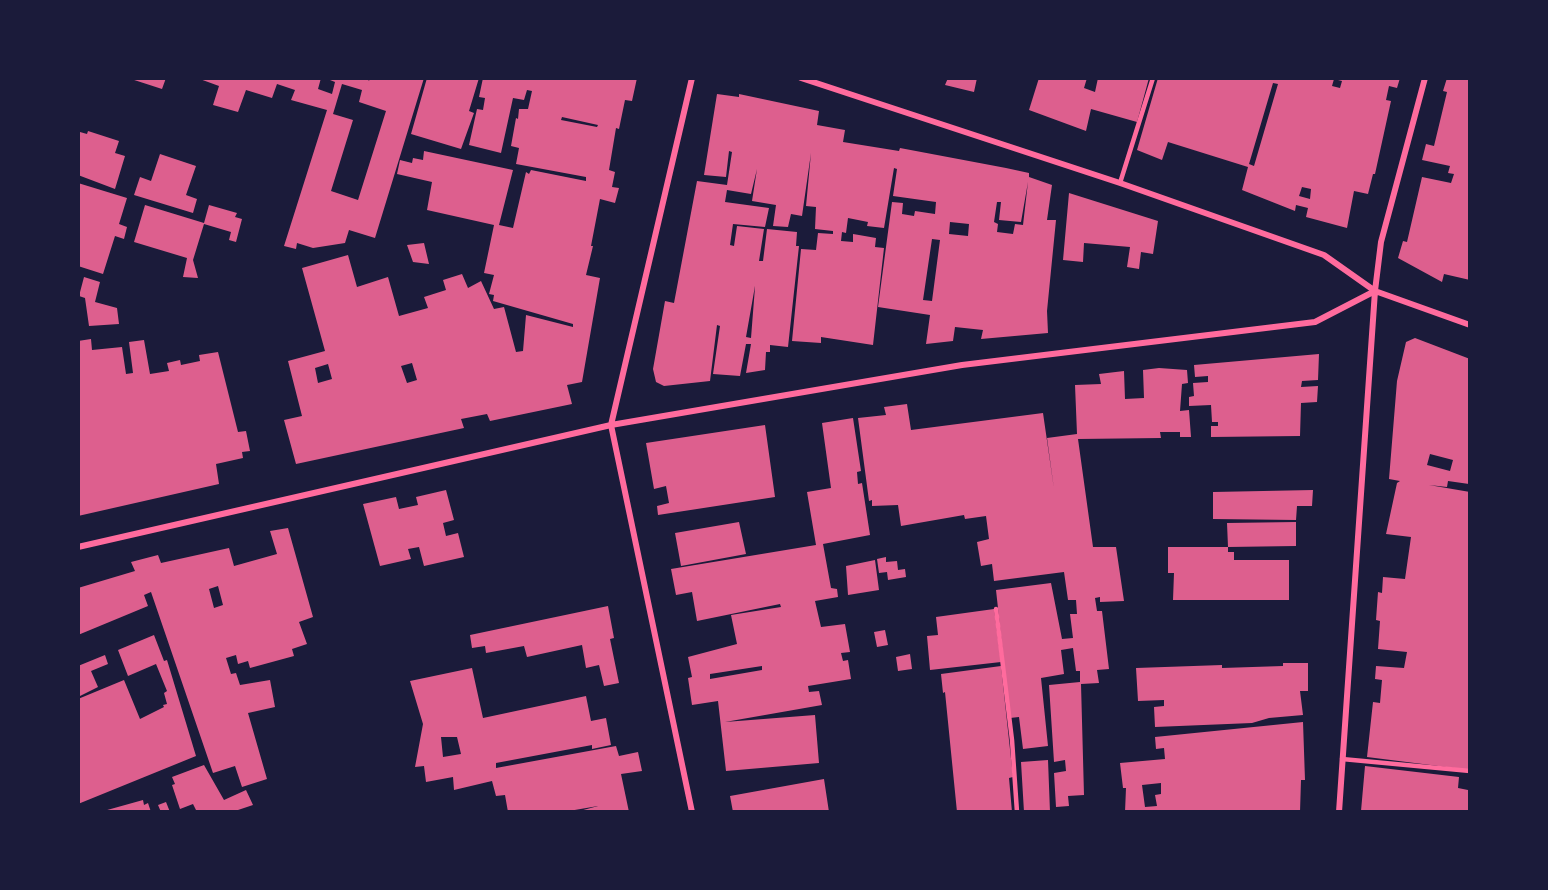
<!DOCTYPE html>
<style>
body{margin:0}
#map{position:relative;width:1548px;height:890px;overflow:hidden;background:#1b1b3a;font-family:"Noto Sans",sans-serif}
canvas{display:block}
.frame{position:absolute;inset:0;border:80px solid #1b1b3a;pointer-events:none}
</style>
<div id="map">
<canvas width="1548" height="890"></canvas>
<div class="frame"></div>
</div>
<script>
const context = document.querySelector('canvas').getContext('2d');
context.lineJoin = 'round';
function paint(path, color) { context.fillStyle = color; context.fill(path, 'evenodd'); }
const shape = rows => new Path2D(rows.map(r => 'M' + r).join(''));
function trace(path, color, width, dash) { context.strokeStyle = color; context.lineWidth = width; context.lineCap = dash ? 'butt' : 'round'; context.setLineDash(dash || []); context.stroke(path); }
paint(shape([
 [128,78,166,78,162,89],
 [197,78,321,78,318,89,332,94,335,82,325,78,367,78,369,81,370,78,424,78,375,238,349,230,345,243,313,248,297,243,296,249,284,246,327,110,291,100,295,90,277,84,272,98,246,90,238,112,213,105,219,86],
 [342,84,362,90,359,102,386,111,358,200,331,191,353,120,333,114],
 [427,78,479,78,469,111,474,113,461,149,411,134],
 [483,78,637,78,632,101,625,100,619,129,616,128,609,170,615,172,612,187,619,188,615,203,600,199,591,246,593,246,586,275,600,278,582,382,567,385,572,404,490,421,487,414,461,419,464,428,296,464,284,420,302,416,288,361,325,351,302,268,348,255,357,287,388,277,399,316,428,308,424,297,446,290,443,280,462,274,468,288,481,281,494,309,504,307,516,352,523,351,526,315,573,327,573,324,493,301,494,295,489,294,494,275,484,273,494,225,427,210,432,182,397,174,400,160,412,163,413,158,423,160,424,151,513,170,499,225,513,228,526,172,529,174,531,170,586,181,586,177,516,164,519,148,511,146,516,118,518,119,519,109,528,109,532,91,527,90,524,100,513,98,501,153,469,145,477,109,483,110,485,98,479,97],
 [562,117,598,125,597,127,561,120],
 [412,363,417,380,407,383,401,366],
 [328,364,332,379,318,383,315,368],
 [948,78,977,78,974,92,945,85],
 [1039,78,1087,78,1084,88,1095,92,1098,78,1149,78,1137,122,1091,109,1086,131,1029,110],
 [1158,78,1400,78,1397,88,1389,86,1386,100,1391,101,1375,174,1373,174,1368,194,1354,191,1347,228,1306,217,1308,208,1296,205,1295,211,1242,190,1248,167,1168,142,1162,160,1137,150],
 [1334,79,1342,81,1340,88,1332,86],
 [1273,83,1278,84,1254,166,1249,164],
 [1302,187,1311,189,1310,199,1299,196],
 [1447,78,1470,78,1468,177,1470,177,1470,280,1444,274,1442,282,1398,258,1403,241,1407,242,1422,177,1451,183,1454,174,1448,173,1450,166,1422,160,1426,144,1434,146,1447,92,1443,91],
 [717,94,739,97,739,94,819,111,817,125,845,130,843,142,899,151,900,148,1006,168,1029,173,1029,177,1052,185,1047,220,1056,220,1047,311,1048,333,981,339,983,330,955,327,953,341,926,344,930,315,878,307,892,202,903,203,902,214,914,216,915,211,935,214,936,202,893,196,897,169,894,168,884,228,867,226,868,222,848,218,846,233,842,232,841,241,853,242,853,234,859,235,876,238,875,247,884,248,873,345,821,337,821,343,792,341,801,249,816,250,818,233,833,234,833,231,815,229,816,207,806,206,811,153,802,216,791,214,788,227,773,226,776,205,752,201,757,169,751,194,727,190,725,202,769,208,765,227,733,224,730,245,734,246,737,226,764,229,759,261,763,261,767,229,797,232,796,246,799,246,788,347,770,345,770,352,766,352,765,370,746,373,751,344,746,344,740,376,713,374,720,326,717,325,710,381,664,386,656,382,653,369,665,301,674,303,697,181,727,185,732,152,729,151,726,177,704,175],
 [1028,182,1023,225,1015,224,1013,234,997,232,998,224,994,222,997,202,1001,202,999,220,1021,222],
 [950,222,969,224,968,236,949,234],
 [932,239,940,240,932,301,923,300],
 [755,286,755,287,751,338,746,337],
 [88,131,119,141,115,153,125,156,115,189,78,175,78,139,80,132,87,134],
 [160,154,196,166,186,195,197,199,193,213,134,195,140,177,151,181],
 [78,183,127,198,119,224,127,227,124,239,115,236,103,274,78,266],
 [1069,193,1158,221,1153,254,1141,252,1139,269,1127,267,1130,247,1084,243,1083,262,1063,260],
 [145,205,204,223,209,205,237,213,235,217,242,219,236,242,229,240,231,232,204,224,193,260,198,278,183,277,187,258,134,242],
 [424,243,429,264,413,262,407,245],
 [84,277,100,282,95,302,117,308,119,324,89,326,85,298,79,296],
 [1415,338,1470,359,1469,484,1448,481,1447,487,1429,485,1470,492,1470,770,1367,757,1373,702,1380,703,1382,680,1375,679,1376,666,1404,668,1407,652,1378,649,1380,621,1376,620,1378,592,1382,593,1383,577,1405,579,1411,537,1386,534,1397,483,1400,481,1389,479,1397,381,1406,342],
 [1430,454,1453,460,1450,471,1427,465],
 [91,339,92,350,122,347,126,374,133,373,129,342,144,340,150,374,169,371,167,363,180,360,181,365,200,361,199,355,218,352,238,432,246,431,250,451,242,452,243,458,216,464,219,484,78,516,78,341],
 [1319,354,1318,380,1302,381,1301,387,1318,386,1317,402,1301,403,1300,436,1211,437,1211,426,1218,426,1218,422,1212,422,1211,405,1189,406,1189,397,1194,396,1193,383,1208,382,1208,376,1195,377,1194,365],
 [1159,368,1187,370,1188,383,1182,384,1180,411,1189,410,1191,437,1180,437,1180,432,1160,432,1161,438,1078,439,1093,547,1116,547,1124,601,1100,602,1100,597,1095,598,1097,611,1102,611,1109,669,1097,670,1099,683,1081,684,1084,795,1068,796,1069,806,1056,807,1054,773,1066,771,1065,760,1054,762,1049,685,1080,682,1080,671,1076,671,1073,648,1061,650,1064,674,1041,678,1048,746,1023,749,1019,717,1010,718,996,590,1051,583,1062,639,1073,638,1070,614,1077,614,1076,600,1068,600,1064,572,994,581,992,564,981,566,977,542,989,539,986,516,965,519,964,515,901,526,898,505,872,506,872,500,869,501,858,418,886,415,884,407,907,404,911,430,1043,413,1054,489,1047,438,1077,434,1075,385,1101,384,1099,374,1124,371,1125,399,1144,398,1143,370],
 [853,418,861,471,857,472,858,484,862,483,870,535,823,544,831,588,837,589,838,597,815,601,821,627,845,624,850,652,841,653,843,661,848,660,851,679,808,686,809,692,819,691,822,705,725,722,815,715,819,763,726,771,718,701,692,705,688,678,692,677,688,657,737,644,731,615,781,607,780,604,697,621,692,592,676,595,671,569,816,545,807,492,831,488,822,423],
 [762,666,762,670,710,679,710,674],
 [765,425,775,497,658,515,657,506,669,503,666,486,654,489,646,443],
 [446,490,454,520,443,523,446,536,458,533,464,557,424,566,419,547,408,549,411,559,380,566,363,504,396,497,399,509,418,505,416,497],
 [1313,490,1312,506,1297,506,1296,520,1213,519,1213,492],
 [739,522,746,554,681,566,675,533],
 [1296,522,1296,546,1228,547,1227,523],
 [288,528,313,617,299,622,307,644,292,649,294,656,250,668,248,661,238,664,236,655,226,658,231,674,236,673,240,685,270,680,275,707,248,713,267,779,242,787,235,766,213,773,151,592,144,595,148,606,78,635,78,588,135,571,131,562,158,555,161,563,229,548,234,566,277,554,270,531],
 [218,586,223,605,214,608,209,589],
 [1168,547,1228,547,1228,552,1234,552,1234,560,1289,560,1289,600,1173,600,1174,573,1168,573],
 [886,557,886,562,897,561,898,570,905,569,906,577,888,580,887,572,879,573,877,559],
 [875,560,879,590,848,595,846,566],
 [608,606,614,638,610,639,619,683,604,686,599,665,586,668,582,645,527,657,524,646,486,653,485,646,472,648,470,635],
 [994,609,1001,662,930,670,927,636,938,635,936,617],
 [885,630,888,645,877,647,874,632],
 [154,635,164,661,167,660,196,756,78,804,78,699,124,680,140,719,164,707,163,705,167,704,164,693,167,691,156,664,128,676,118,650],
 [910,654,912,669,898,671,896,657],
 [105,655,108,664,91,671,98,687,78,697,78,666],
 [1283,663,1308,663,1308,691,1300,691,1303,715,1269,718,1252,723,1155,727,1154,707,1164,706,1164,700,1138,701,1136,668,1222,665,1222,668,1283,666],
 [1001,666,1013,777,1009,778,1012,812,957,812,945,692,943,693,941,674],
 [472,668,483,718,586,696,591,721,606,718,611,745,592,749,592,745,496,763,496,768,616,746,619,756,638,752,642,771,621,774,629,812,576,812,598,806,563,812,508,812,505,795,496,796,492,781,454,790,453,777,426,782,424,766,415,767,423,724,410,681],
 [441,737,457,737,461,754,443,757],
 [1303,722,1305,780,1301,780,1300,812,1125,812,1126,788,1123,788,1120,763,1165,759,1164,748,1156,749,1155,737],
 [1161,783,1161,794,1155,795,1157,806,1145,807,1142,785],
 [1048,760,1050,812,1024,812,1021,762],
 [204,765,224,800,246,790,253,805,232,812,197,812,193,804,180,809,172,785,175,784,172,777],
 [1365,766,1459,777,1458,788,1468,790,1470,812,1361,811],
 [824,779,829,812,733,812,730,796],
 [143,800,144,805,148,803,151,812,100,812],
 [166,802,170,812,161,812,158,805]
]), '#dd5f8e');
trace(shape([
 [1120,183,1153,78],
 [996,609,1012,740,1017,812],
 [1342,759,1470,771]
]), '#ff6b9d', 4.5);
trace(shape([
 [801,78,1120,183,1324,255,1375,291,1470,325],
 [78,547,611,425,962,365,1315,322,1375,291],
 [692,812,611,425,692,78],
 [1339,812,1375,291,1381,242,1425,78]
]), '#ff6b9d', 6);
</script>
